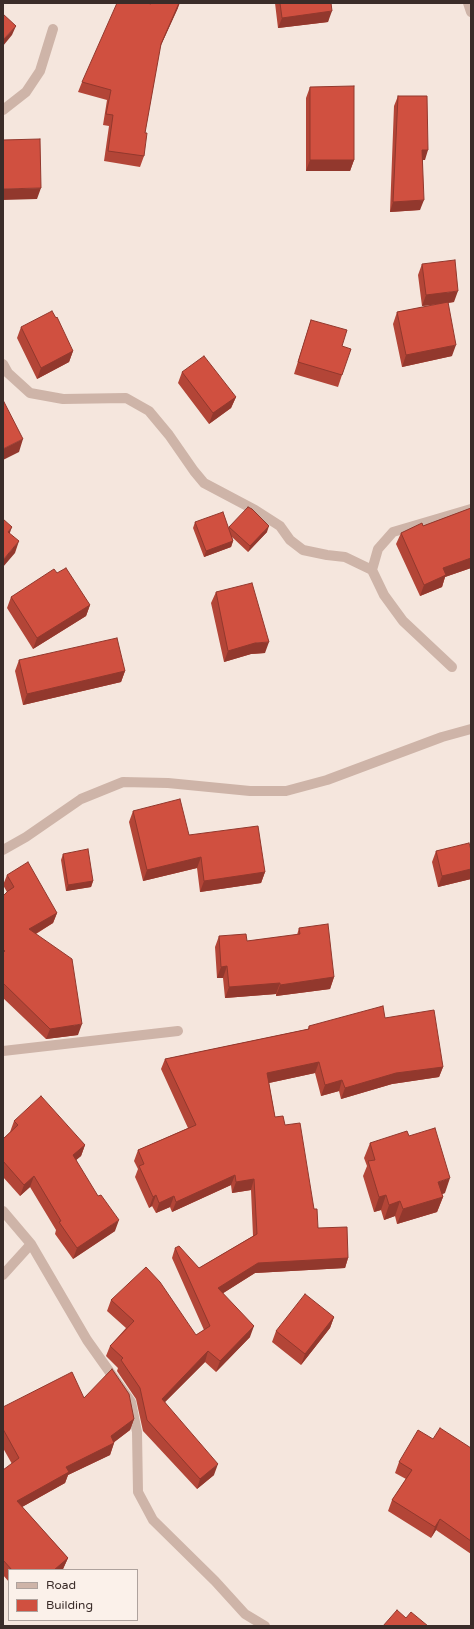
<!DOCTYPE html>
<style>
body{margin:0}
#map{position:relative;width:474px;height:1629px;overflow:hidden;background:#f5e6dd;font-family:"Varela Round",sans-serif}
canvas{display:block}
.frame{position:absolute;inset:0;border:4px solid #3a2c29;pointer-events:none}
.legend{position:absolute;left:8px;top:1569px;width:130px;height:52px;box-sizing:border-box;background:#fbf1ea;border:1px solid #aea29d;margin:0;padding:5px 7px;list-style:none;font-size:12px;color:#3a2c29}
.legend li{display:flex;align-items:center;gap:8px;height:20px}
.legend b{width:20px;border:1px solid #aea29d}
</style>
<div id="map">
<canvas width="474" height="1629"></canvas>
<div class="frame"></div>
<ul class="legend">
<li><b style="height:5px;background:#ceb4a8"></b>Road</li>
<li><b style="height:11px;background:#d05040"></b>Building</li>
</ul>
</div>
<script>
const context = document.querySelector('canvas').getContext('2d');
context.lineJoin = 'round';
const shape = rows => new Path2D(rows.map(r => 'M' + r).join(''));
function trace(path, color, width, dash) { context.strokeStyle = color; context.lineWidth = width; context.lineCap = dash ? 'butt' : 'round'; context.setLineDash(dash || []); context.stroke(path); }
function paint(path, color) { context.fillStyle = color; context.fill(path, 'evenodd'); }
trace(shape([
 [468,3,471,12],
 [3,110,26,92,40,71,53,29],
 [3,364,8,373,30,393,63,399,126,398,149,411,169,435,194,471,204,483,255,510,280,526,290,540,303,550,327,555,345,557,372,570],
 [372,570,384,595,403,621,452,667],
 [372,570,378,549,393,532,471,509],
 [3,850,26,837,81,799,123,782,168,783,250,791,286,791,327,780,442,737,471,729],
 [3,1051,178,1031],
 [3,1211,31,1244,87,1340,131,1402,137,1432,138,1492,153,1520,215,1581,245,1614,265,1626],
 [3,1275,31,1244]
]), '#ceb4a8', 10);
paint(shape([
 [151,3,180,3,160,47,145,133,144,156,140,167,104,161,109,126,103,125,107,100,78,92,82,82,150,4],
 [275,3,331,3,328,22,278,28],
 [310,87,354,160,350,171,306,171,306,98],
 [398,96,425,160,423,160,420,210,390,212,394,106],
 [422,264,454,302,448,303,452,356,402,367,393,324,397,312,440,304,422,306,418,275],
 [311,320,342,346,342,375,338,387,294,374],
 [21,327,73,351,69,362,37,379,17,338],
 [182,372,236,397,231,408,209,424,178,383],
 [471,508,471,568,445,577,442,587,420,596,396,544,401,533,423,526],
 [195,522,229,528,229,527,267,532,248,552,232,537,233,541,231,547,204,557,193,528],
 [57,573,90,605,86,616,33,649,7,608,11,597],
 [216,592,265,653,251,654,224,662,211,603],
 [19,660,125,671,121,682,23,705,15,671],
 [133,811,189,835,265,872,261,883,200,892,197,868,143,881,129,822],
 [471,850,471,879,438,887,432,862,436,851],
 [63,854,93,881,91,887,66,891,61,860],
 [7,875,57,913,53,923,36,934,78,1035,46,1039,3,998,3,896,7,892,3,885],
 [299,928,334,977,330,989,276,996,276,994,225,998,223,978,217,978,215,947,219,936,247,941,297,935],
 [385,1018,443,1067,439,1077,392,1084,341,1099,339,1091,321,1096,315,1073,269,1083,275,1117,285,1125,314,1209,318,1228,348,1258,345,1268,255,1273,223,1293,250,1337,216,1372,205,1362,165,1402,214,1475,197,1489,143,1431,136,1399,117,1371,118,1368,106,1356,110,1346,126,1328,107,1311,111,1300,196,1335,204,1330,172,1258,175,1248,199,1268,253,1236,251,1190,232,1193,231,1185,172,1212,170,1207,156,1213,152,1206,149,1208,135,1177,138,1169,134,1161,138,1150,188,1128,161,1069,165,1059,308,1029,309,1026],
 [14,1121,85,1145,81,1156,76,1160,115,1231,73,1259,55,1234,56,1230,30,1187,20,1196,3,1177,3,1139,10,1132],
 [409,1136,445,1193,442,1194,443,1197,437,1212,397,1224,395,1216,384,1220,381,1210,374,1212,363,1176,367,1166,364,1158,370,1143],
 [334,1317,330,1328,301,1365,272,1342,276,1331],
 [84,1398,134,1419,130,1430,113,1443,114,1443,110,1455,68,1475,65,1483,22,1507,68,1558,63,1569,62,1570,9,1570,9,1582,3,1575,3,1470,12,1464,3,1448,3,1407],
 [433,1439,471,1448,471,1554,436,1530,431,1538,388,1511,392,1500,406,1479,395,1473,399,1462]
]), '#b34537');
paint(shape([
 [179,3,178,8,157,54,161,44],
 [332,11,328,22,278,28,282,18],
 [16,26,12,35,3,46,3,40],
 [422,150,428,150,425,160,419,160],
 [310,160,354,160,350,171,306,171],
 [41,188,37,199,3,200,3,189],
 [424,200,420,210,390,212,393,202],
 [458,291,454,302,422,306,426,295],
 [456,345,452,356,402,367,406,355],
 [73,351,69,362,37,379,41,368],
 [236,397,231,408,209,424,213,413],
 [23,439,19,452,3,460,3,449],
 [269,526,267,532,248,552,250,546],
 [12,527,8,538,8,532],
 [19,541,15,553,3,567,3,560],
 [233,541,231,547,204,557,206,551],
 [471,558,471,568,445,577,442,587,420,596,424,585,443,568],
 [90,605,86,616,33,649,37,638],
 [269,642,265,653,251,654,224,662,228,651,255,643],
 [125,671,121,682,23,705,27,694],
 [201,857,197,868,143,881,147,870],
 [471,869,471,879,438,887,442,876],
 [265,872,261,883,200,892,204,881],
 [93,881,91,887,66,891,68,885],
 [57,913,53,923,25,940,29,929],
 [227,966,223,978,217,978,221,967],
 [334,977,330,989,276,996,280,985],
 [280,983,276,994,225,998,229,987],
 [82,1024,78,1035,46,1039,50,1029],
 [319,1062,315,1073,264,1084,267,1073],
 [443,1067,439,1077,392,1084,341,1099,345,1088,396,1073],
 [342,1080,339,1091,321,1096,325,1085],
 [85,1145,81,1156,69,1166,73,1155],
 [235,1175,231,1185,172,1212,176,1202],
 [34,1176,30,1187,20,1196,24,1185],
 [450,1178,445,1193,433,1197,438,1182],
 [254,1179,251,1190,232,1193,236,1182],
 [156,1195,152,1206,149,1208,153,1197],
 [386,1195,381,1210,374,1212,379,1197],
 [174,1196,170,1207,156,1213,159,1203],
 [443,1197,437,1212,397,1224,403,1209],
 [400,1201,395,1216,384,1220,389,1205],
 [119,1220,115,1231,73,1259,77,1248],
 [348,1258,345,1268,255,1273,214,1299,218,1288,258,1263],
 [334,1317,330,1328,301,1365,305,1354],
 [254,1326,250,1337,216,1372,220,1361],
 [208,1351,205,1362,158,1409,162,1399],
 [134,1419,130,1430,109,1446,114,1443,110,1455,68,1475,65,1483,13,1512,17,1501,66,1467,111,1436],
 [218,1464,214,1475,197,1489,200,1479],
 [440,1519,436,1530,431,1538,435,1527],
 [68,1558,63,1569,62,1570,54,1570]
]), '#92382d');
const building = shape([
 [117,3,147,3,151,4,151,3,179,3,161,44,145,133,147,133,144,156,108,151,113,115,106,114,111,90,82,82,117,3],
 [280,3,331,3,332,11,282,18,280,3],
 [3,14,16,26,3,40,3,14],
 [354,86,354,160,310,160,310,87,354,86],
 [398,96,427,96,428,150,422,150,424,200,393,202,398,96],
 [40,139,41,188,3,189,3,140,40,139],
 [455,260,458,291,426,295,422,264,455,260],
 [448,302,456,345,406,355,397,312,448,302],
 [52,311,56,318,57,317,73,351,41,368,21,327,52,311],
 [311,320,347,330,342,346,351,349,342,375,298,362,311,320],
 [204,356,236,397,213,413,182,372,204,356],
 [3,400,23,439,3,449,3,400],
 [248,507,252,509,269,526,250,546,229,527,248,507],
 [471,508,471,558,443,568,446,575,424,585,401,533,422,523,423,526,471,508],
 [223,512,233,541,206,551,195,522,223,512],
 [3,519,12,527,8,532,19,541,3,560,3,519],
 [66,568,90,605,37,638,11,597,54,569,57,573,66,568],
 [252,583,269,642,255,643,228,651,216,592,252,583],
 [117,638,125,671,27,694,19,660,117,638],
 [180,799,189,835,258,826,265,872,204,881,201,857,147,870,133,811,180,799],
 [469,843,471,850,471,869,442,876,436,851,469,843],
 [88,849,93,881,68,885,63,854,88,849],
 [28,862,57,913,29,929,72,959,82,1024,50,1029,3,983,3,953,5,951,3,949,3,896,8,891,14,887,7,875,28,862],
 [328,924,334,977,280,985,280,983,229,987,227,966,221,967,219,936,246,934,247,941,300,934,299,928,328,924],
 [383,1006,385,1018,434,1010,443,1067,396,1073,345,1088,342,1080,325,1085,319,1062,267,1073,275,1117,283,1116,285,1125,300,1123,314,1209,317,1209,318,1228,347,1227,348,1258,258,1263,218,1288,254,1326,220,1361,208,1351,162,1399,218,1464,200,1479,147,1420,140,1388,121,1360,123,1358,110,1346,134,1321,111,1300,146,1267,160,1282,196,1335,210,1326,175,1248,179,1246,199,1268,257,1234,254,1179,236,1182,235,1175,176,1202,174,1196,159,1203,156,1195,153,1197,139,1166,144,1164,138,1150,196,1125,165,1059,309,1029,309,1026,383,1006],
 [41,1096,85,1145,73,1155,98,1196,101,1195,119,1220,77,1248,59,1222,61,1221,34,1176,24,1185,3,1161,3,1139,18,1125,14,1121,41,1096],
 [435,1128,450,1178,438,1182,443,1197,403,1209,400,1201,389,1205,386,1195,379,1197,368,1161,375,1160,370,1143,407,1131,409,1136,435,1128],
 [305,1294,334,1317,305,1354,276,1331,305,1294],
 [112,1369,129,1394,134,1419,111,1436,114,1443,66,1467,69,1472,17,1501,68,1558,54,1570,12,1570,3,1560,3,1470,19,1458,3,1429,3,1407,72,1372,84,1398,112,1369],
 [440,1428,471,1448,471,1541,440,1519,435,1527,392,1500,412,1470,399,1462,418,1430,433,1439,440,1428],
 [397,1610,406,1618,411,1612,428,1626,383,1626,397,1610]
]);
paint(building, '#d05040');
trace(building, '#92382d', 1);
</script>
